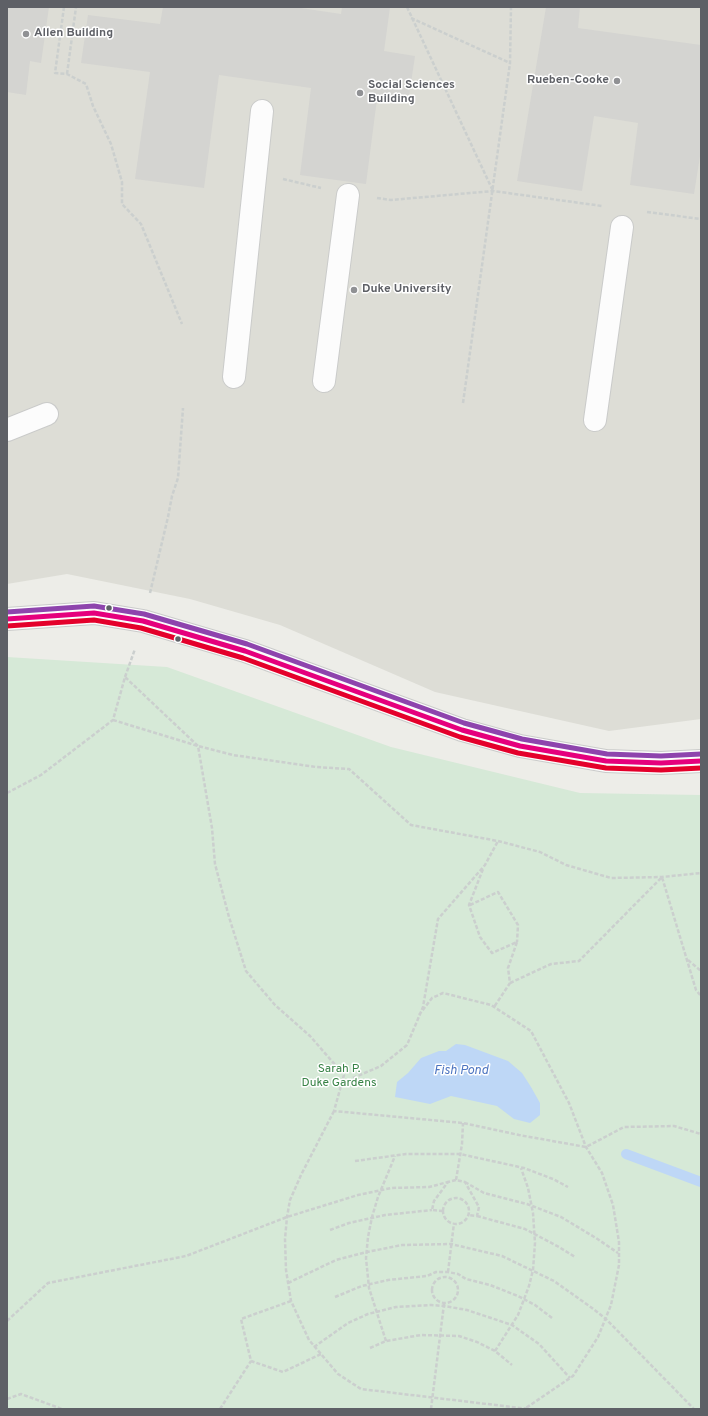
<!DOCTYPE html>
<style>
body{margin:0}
#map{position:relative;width:708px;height:1416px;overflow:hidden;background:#edede8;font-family:Overpass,sans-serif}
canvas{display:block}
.frame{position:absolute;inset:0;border:8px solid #5e6066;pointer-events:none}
</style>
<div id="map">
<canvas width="708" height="1416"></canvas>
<div class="frame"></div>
</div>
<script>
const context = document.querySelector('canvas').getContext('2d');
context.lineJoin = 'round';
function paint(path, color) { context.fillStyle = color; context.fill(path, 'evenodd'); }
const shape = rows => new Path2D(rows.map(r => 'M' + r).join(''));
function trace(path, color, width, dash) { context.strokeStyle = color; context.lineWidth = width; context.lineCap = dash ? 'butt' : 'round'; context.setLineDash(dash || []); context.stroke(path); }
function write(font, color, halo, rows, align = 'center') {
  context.font = font + ' Overpass,sans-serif'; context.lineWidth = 3; context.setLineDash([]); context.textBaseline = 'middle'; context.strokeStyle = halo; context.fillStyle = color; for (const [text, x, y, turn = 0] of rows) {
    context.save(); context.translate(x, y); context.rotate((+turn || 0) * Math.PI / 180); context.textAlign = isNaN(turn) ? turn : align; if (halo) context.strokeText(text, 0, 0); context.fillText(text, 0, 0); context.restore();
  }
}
paint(shape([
 [7,7,701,7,701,719,609,731,435,692,280,625,190,599,67,574,7,584]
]), '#ddddd6');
paint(shape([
 [7,657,167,667,391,747,580,793,701,795,701,1409,7,1409]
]), '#d6e9d7');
paint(shape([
 [456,1044,465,1045,508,1061,522,1073,531,1087,540,1103,540,1115,530,1123,514,1119,497,1106,451,1096,430,1104,395,1097,397,1082,408,1073,421,1058,439,1051,446,1051]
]), '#bed7f6');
trace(shape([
 [626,1154,701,1182]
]), '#bed7f6', 10);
paint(shape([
 [7,7,49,7,41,63,30,61,26,95,7,92],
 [163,7,294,7,341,14,342,7,390,7,384,51,415,56,408,103,377,99,366,184,300,175,311,88,219,75,204,188,135,179,150,72,81,63,88,15,160,24],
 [546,7,580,7,578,28,701,45,701,150,694,194,630,185,638,123,594,116,582,191,517,181]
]), '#d4d4d1');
const minor = shape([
 [234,377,262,111],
 [324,381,348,195],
 [595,420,622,227],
 [7,430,47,414],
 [7,619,94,613,143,621,245,651,462,730,520,746,606,761,661,763,701,761]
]);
trace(minor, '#cacbca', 24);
trace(shape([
 [64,7,55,73,67,74,86,84,93,106,111,144,122,182,122,204,141,224,182,324],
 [407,7,493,191],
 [411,18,510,63],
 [67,74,76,7],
 [283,179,321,188],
 [377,198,391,200,493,191,602,206],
 [647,212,701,219],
 [463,403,510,63,511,7],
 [150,593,168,517,172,496,178,478,183,408],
 [125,677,135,649],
 [113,720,198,746,233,755,316,767,349,769,411,825,498,841,540,852,566,865,611,878,662,877,701,873],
 [7,793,41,775,113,720,125,677,198,746,212,828,215,864,229,917,246,971,275,1005,310,1036,344,1075,334,1111,463,1123,519,1135,586,1147,624,1127,674,1126,701,1134],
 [483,869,469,905,480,937,492,953,517,942,508,968,510,983,494,1007],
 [470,905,498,892,518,925,517,942],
 [688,960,701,971],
 [510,983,551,964,579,961,662,877,696,990,701,996],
 [419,1015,432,998,443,993,491,1005,531,1031,569,1103,586,1147,602,1173,613,1205,619,1242,619,1265,611,1305,598,1337,573,1376,526,1408],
 [353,1078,381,1066,407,1045,423,1007,438,919,485,865,498,841],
 [334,1111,301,1175,290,1200,287,1217,285,1239,286,1270,291,1301,309,1340,338,1374,361,1389,529,1409],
 [355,1161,406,1154,460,1154,524,1168,553,1179,568,1187],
 [456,1180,462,1144,463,1123],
 [465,1182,484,1193,527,1204,561,1217,596,1238,618,1253],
 '443 1211a13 13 0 1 1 26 0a13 13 0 1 1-26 0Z',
 [443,1211,432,1210,434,1201,448,1182,456,1180,465,1182,479,1207,477,1216,468,1215],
 [477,1216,525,1229,559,1247,575,1257],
 [330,1230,349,1223,385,1215,432,1210],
 [448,1272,454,1223],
 '432 1290a13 13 0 1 1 26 0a13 13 0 1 1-26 0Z',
 [288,1283,336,1260,367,1252,402,1245,451,1244,502,1256,554,1281,592,1308,606,1319,694,1409],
 [335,1297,362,1286,388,1280,427,1276,436,1272,448,1272,458,1274,466,1279,490,1285,518,1296,535,1305,552,1318],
 [291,1301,241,1319,251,1361,283,1372,321,1354],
 [7,1321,48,1283,186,1256,287,1217,358,1195,391,1188,429,1187,448,1182],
 [386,1341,369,1288,366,1258,368,1237,372,1217,378,1197,395,1156],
 [314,1347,348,1323,368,1314,396,1307,431,1305,444,1306,467,1310,512,1325,539,1344,570,1378],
 [370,1348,386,1341,421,1335,459,1336,477,1342,495,1351,512,1365],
 [495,1351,518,1315,529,1286,533,1270,535,1243,533,1213,528,1188,521,1168],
 [7,1399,21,1394,62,1409],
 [220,1409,251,1361],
 [431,1409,444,1304]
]), '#cbcfce', 2.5, [4, 2]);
trace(minor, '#fcfcfc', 22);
trace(shape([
 [7,619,94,613,143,621,245,651,462,730,520,746,606,761,661,763,701,761]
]), '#e5007d', 5);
trace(shape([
 [7,626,94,620,141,628,243,658,460,737,518,753,606,768,661,770,701,768]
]), '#e4002b', 5);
trace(shape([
 [7,612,94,606,144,614,247,644,464,723,522,739,607,754,661,756,701,754]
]), '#8e44ad', 5);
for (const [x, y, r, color] of [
 [26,34,4,"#909194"],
 [617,81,4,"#909194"],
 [360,93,4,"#909194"],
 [354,290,4,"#909194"],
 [109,608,3.5,"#5e6066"],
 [178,639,3.5,"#5e6066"]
]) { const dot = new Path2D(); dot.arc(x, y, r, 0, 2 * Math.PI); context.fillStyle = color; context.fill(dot); trace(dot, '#fff', 1.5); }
write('bold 12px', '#5e6066', '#fff', [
 ["Allen Building",34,34],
 ["Rueben-Cooke",609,81,"right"],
 ["Social Sciences",368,86],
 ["Building",368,100],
 ["Duke University",362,290]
], 'left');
write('12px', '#388346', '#fff', [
 ["Sarah P.",339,1070],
 ["Duke Gardens",339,1084]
]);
write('italic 13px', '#4c74c0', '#fff', [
 ["Fish Pond",461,1071]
]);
</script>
